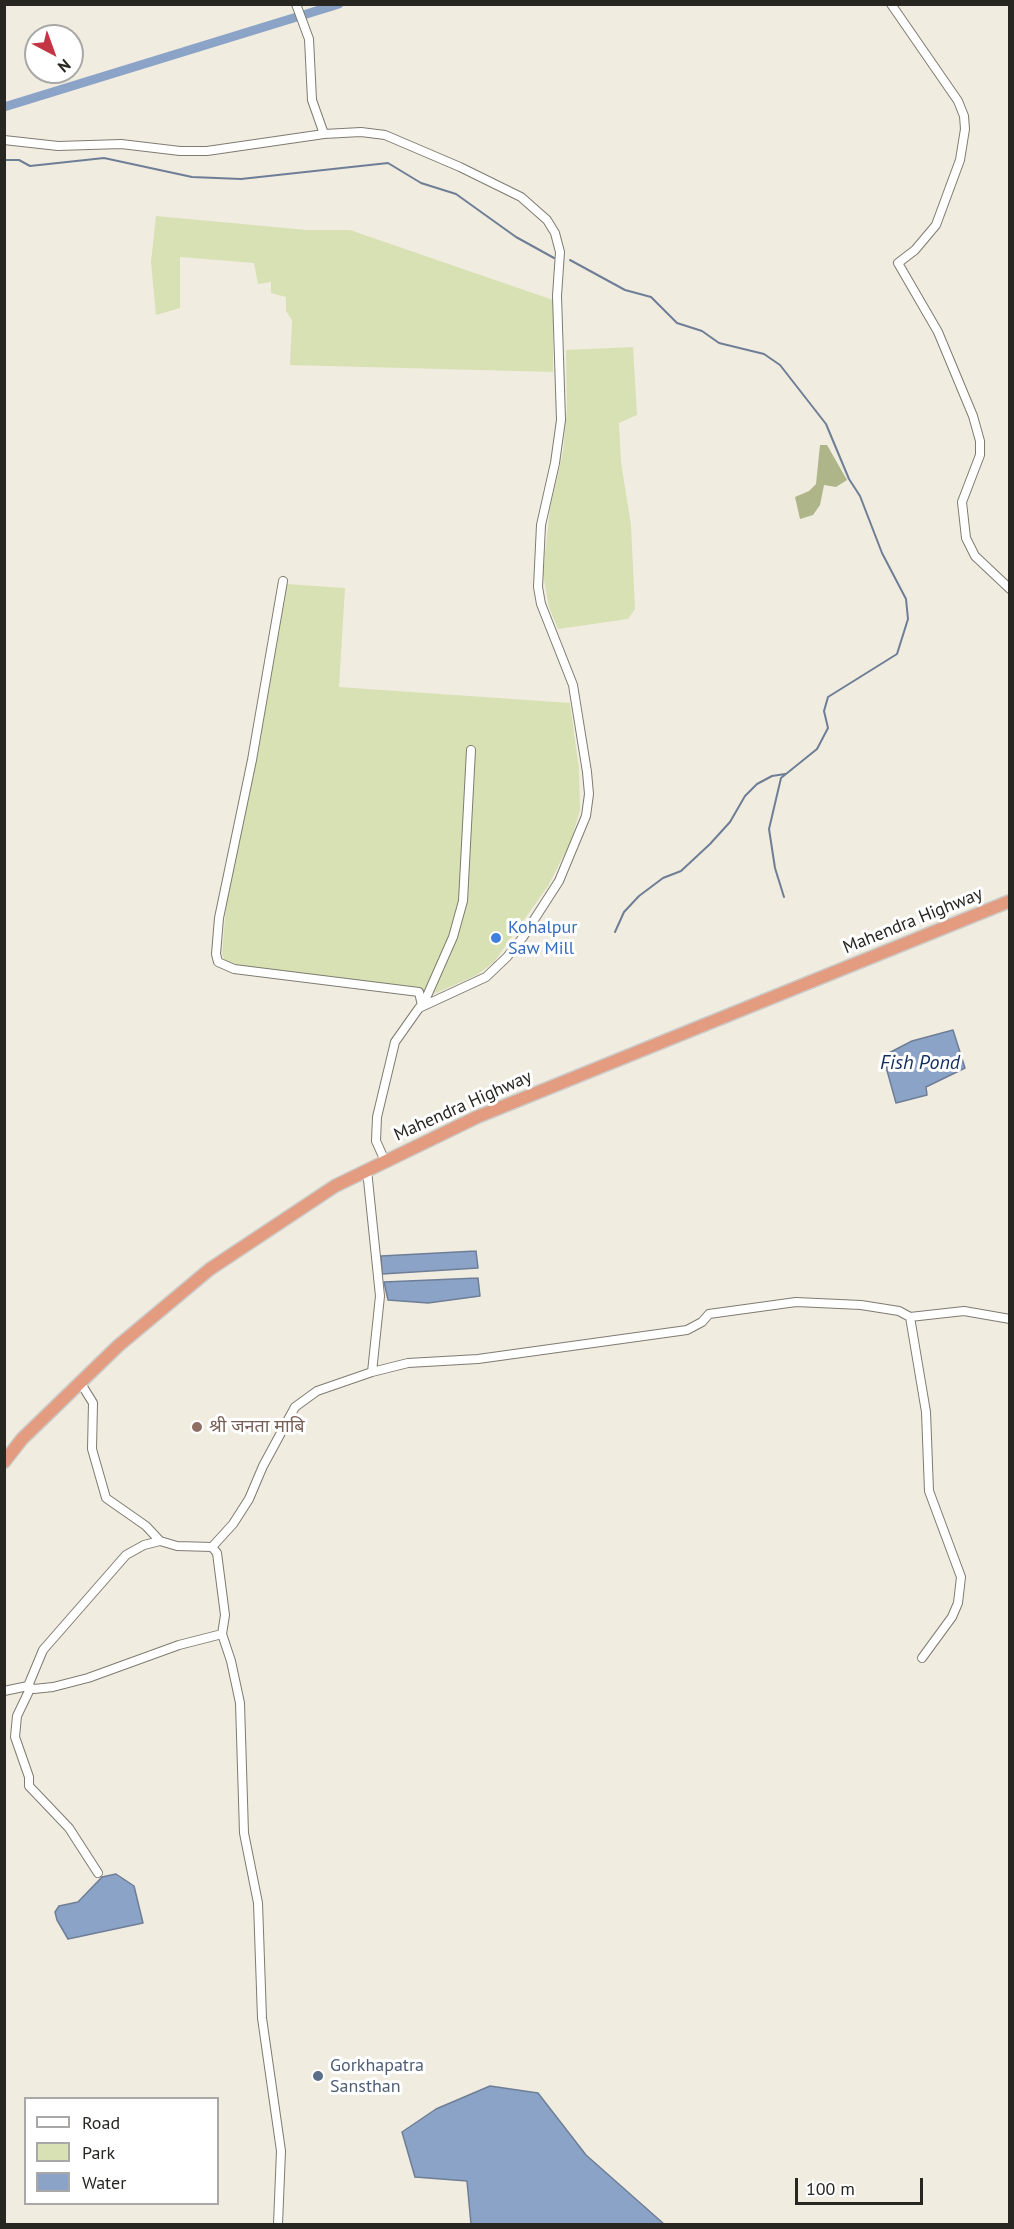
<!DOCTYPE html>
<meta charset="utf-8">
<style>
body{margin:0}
#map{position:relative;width:1014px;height:2229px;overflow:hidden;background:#f1ece0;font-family:"PT Sans",sans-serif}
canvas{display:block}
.frame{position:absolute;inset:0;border:6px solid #272621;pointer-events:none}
.legend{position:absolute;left:24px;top:2097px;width:195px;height:108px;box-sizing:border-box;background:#fff;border:2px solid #a9a8a6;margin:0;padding:8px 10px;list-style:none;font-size:18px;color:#272621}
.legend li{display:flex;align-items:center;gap:12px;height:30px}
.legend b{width:30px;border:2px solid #a9a8a6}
.north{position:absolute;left:24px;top:24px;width:60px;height:60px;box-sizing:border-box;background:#fff;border:2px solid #a9a8a6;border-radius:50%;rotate:139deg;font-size:16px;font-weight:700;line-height:24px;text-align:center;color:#272621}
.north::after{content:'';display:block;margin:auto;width:21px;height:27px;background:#c43442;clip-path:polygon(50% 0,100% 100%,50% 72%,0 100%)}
.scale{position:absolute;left:795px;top:2178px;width:128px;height:27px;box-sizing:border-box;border:3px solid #272621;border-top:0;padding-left:8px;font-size:18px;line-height:21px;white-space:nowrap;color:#272621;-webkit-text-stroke:4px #fff;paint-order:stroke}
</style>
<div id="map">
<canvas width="1014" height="2229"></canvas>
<div class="frame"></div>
<ul class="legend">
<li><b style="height:8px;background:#fff"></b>Road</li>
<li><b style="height:16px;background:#d8e1b4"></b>Park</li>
<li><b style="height:16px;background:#8ca3c8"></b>Water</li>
</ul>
<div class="north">N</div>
<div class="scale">100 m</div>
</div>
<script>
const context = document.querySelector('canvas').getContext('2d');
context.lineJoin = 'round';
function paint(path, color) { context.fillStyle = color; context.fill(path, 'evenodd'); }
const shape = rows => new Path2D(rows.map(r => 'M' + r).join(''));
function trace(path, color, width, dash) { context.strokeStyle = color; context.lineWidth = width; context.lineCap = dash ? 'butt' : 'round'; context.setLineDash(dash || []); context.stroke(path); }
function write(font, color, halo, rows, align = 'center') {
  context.font = font + ' "PT Sans","Noto Sans Devanagari",sans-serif'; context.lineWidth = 6; context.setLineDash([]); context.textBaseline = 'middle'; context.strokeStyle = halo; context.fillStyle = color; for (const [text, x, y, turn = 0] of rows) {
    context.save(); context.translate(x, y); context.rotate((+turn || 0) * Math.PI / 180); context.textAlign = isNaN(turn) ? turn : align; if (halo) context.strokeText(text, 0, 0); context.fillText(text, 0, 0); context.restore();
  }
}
paint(shape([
 [156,216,307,230,350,230,553,300,553,372,290,365,292,320,286,311,286,297,271,293,271,282,258,284,254,263,180,257,180,308,156,315,151,262],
 [633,347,637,415,619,423,621,462,631,525,635,609,628,619,558,629,549,607,543,574,550,508,563,452,567,408,566,350],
 [287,584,345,588,339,687,570,703,579,769,580,810,571,841,548,886,494,962,477,975,436,993,238,967,225,961,222,954,227,896]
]), '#d8e1b4');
paint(shape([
 [820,445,827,445,847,480,836,487,824,485,820,505,813,515,800,519,795,497,809,491,816,484]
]), '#adb589');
const water = shape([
 [953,1030,965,1068,926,1087,927,1095,896,1103,883,1056,912,1041,953,1030],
 [476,1251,478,1268,382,1274,381,1256,476,1251],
 [478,1278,480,1296,428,1303,388,1300,384,1282,478,1278],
 [116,1874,134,1886,143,1923,68,1939,57,1920,55,1912,59,1906,78,1902,102,1877,116,1874],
 [490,2086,538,2093,586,2155,664,2224,471,2224,467,2181,415,2177,402,2132,436,2109,490,2086]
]);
paint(water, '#8ca3c8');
trace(water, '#6e7e96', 1.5);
trace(shape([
 [4,160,19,160,30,166,104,158,192,177,241,179,388,163,421,183,456,194,516,237,554,258],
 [570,260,625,290,651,297,677,323,702,331,719,343,764,354,780,365,826,424,849,479,860,496,882,553,906,599,908,619,897,654,828,697,824,711,828,728,817,749,781,778,769,829,775,868,784,897],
 [615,932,624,912,639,896,663,878,681,871,710,844,730,822,745,796,757,784,772,776,785,774]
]), '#6e7e96', 2);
trace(shape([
 [4,107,339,4]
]), '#8ca3c8', 9);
const minor = shape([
 [296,4,309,39,312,100,324,134],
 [891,4,958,101,964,116,965,129,960,160,936,225,915,250,898,263,938,332,973,416,980,441,980,455,962,502,966,538,975,556,1010,589],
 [4,140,58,146,121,144,180,151,207,151,324,134,361,132,385,135,460,167,521,197,547,220,555,233,560,252,557,296,561,420,555,463,541,525,538,587,541,604,573,685,587,772,589,794,586,816,559,881,523,937,507,957,486,977,419,1008,395,1042,377,1117,376,1141,385,1161],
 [283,581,252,760,219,918,216,954,218,962,234,969,419,992,422,1006],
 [423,1005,453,937,463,901,471,750],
 [910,1317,926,1412,929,1491,961,1577,958,1603,952,1617,922,1658],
 [372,1372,408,1363,478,1359,687,1330,702,1322,709,1314,796,1302,861,1305,899,1311,910,1317,964,1311,1010,1319],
 [80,1382,93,1403,92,1449,106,1498,146,1526,160,1541],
 [212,1547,233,1524,249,1499,263,1466,295,1407,317,1391,372,1372,380,1296,367,1170],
 [222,1634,179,1645,88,1678,53,1687,34,1689,28,1686,43,1650,126,1555,144,1545,160,1541,177,1546,212,1547,217,1553,225,1615,222,1634,231,1661,240,1703,244,1833,258,1903,262,2018,281,2151,278,2224],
 [4,1691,28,1686,29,1691,17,1716,15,1737,29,1777,29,1786,69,1828,98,1873]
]);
const trunk = shape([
 [4,1462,22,1439,118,1346,210,1269,335,1186,477,1117,1010,901]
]);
trace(minor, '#7f7b70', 10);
trace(trunk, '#cbcbca', 15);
trace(minor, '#fff', 8);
trace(trunk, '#e49c80', 12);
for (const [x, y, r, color] of [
 [496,938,6,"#3f7fe0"],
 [197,1427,6,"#8d6e63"],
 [318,2076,6,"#5c6f8a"]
]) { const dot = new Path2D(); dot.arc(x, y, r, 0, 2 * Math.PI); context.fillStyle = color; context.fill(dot); trace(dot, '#fff', 2); }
write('18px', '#272621', '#fff', [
 ["Mahendra Highway",913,921,-22],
 ["Mahendra Highway",463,1106,-24]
]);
write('18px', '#366cbe', '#fff', [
 ["Kohalpur",508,928],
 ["Saw Mill",508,949]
], 'left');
write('18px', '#785e54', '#fff', [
 ["श्री जनता माबि",209,1427]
], 'left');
write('18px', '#4e5e75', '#fff', [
 ["Gorkhapatra",330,2066],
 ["Sansthan",330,2087]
], 'left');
write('italic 20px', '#122e5d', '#fff', [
 ["Fish Pond",920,1063]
]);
</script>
